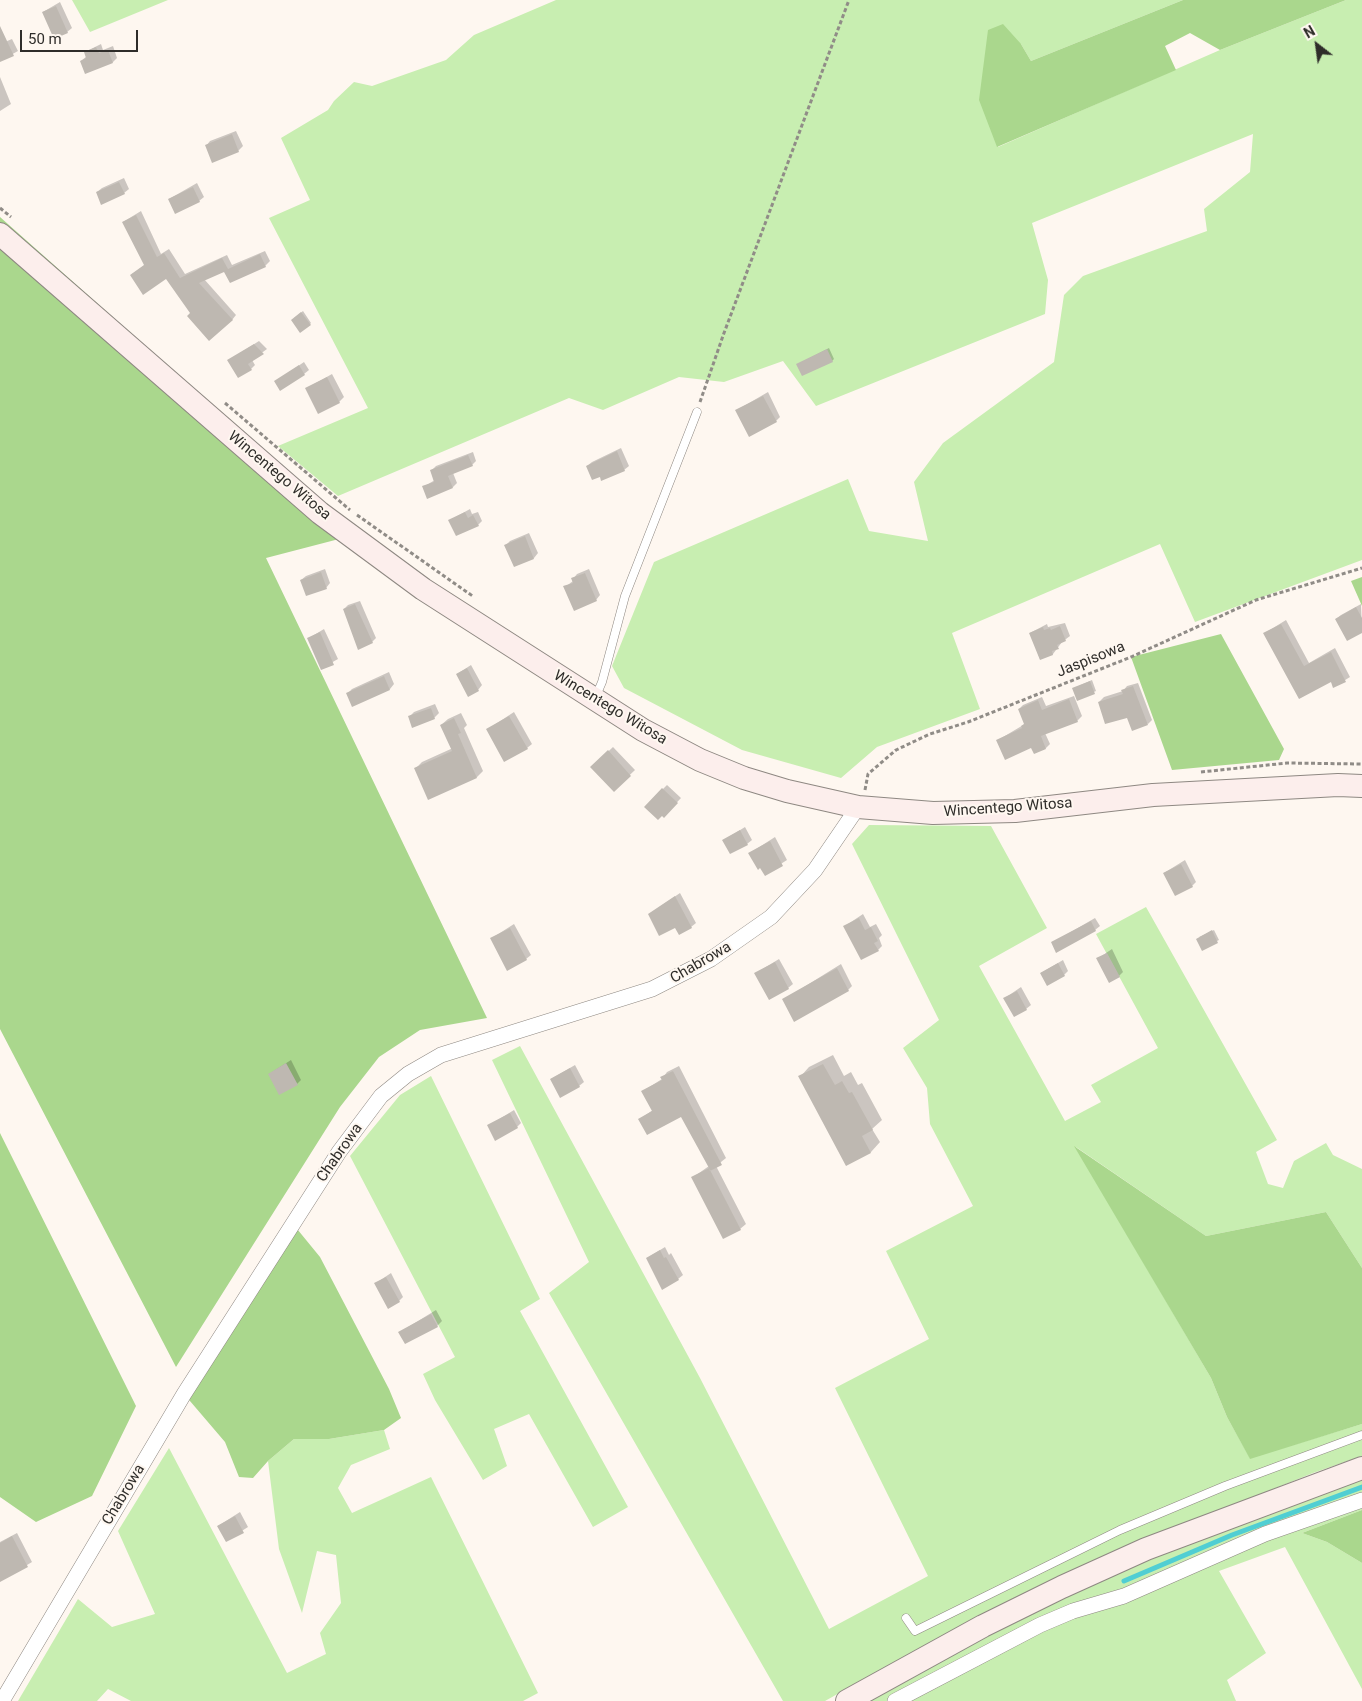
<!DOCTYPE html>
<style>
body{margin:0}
#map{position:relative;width:1362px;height:1701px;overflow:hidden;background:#fef7f0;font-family:Roboto,sans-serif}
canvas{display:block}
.north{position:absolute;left:1292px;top:20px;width:50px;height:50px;-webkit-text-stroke:4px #fef7f0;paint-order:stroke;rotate:330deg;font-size:14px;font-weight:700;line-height:20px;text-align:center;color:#2f2d2a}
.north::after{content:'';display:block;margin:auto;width:18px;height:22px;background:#2f2d2a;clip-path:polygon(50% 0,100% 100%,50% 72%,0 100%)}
.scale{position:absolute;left:20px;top:30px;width:118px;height:22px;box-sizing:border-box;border:2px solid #2f2d2a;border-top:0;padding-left:6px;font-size:15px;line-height:18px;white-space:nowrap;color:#2f2d2a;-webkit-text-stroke:4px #fef7f0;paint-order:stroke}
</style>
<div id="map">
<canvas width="1362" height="1701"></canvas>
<div class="north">N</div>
<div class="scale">50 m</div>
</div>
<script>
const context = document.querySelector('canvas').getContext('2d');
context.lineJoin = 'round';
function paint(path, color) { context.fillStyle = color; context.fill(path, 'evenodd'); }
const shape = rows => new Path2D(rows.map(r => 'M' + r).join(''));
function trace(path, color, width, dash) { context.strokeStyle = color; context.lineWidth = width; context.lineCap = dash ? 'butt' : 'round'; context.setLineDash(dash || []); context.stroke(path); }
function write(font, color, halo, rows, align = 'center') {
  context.font = font + ' Roboto,sans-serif'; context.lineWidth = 4; context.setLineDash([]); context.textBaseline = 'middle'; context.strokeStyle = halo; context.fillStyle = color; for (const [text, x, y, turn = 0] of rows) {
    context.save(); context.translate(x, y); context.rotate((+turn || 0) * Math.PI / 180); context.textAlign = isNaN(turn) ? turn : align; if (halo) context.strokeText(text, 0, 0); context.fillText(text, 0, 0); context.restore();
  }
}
paint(shape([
 [72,0,168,0,90,32],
 [556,0,1183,0,1031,61,1021,44,998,147,1220,50,1346,0,1362,0,1362,560,1195,622,1160,544,952,633,980,709,877,747,841,778,742,750,624,688,612,666,654,562,848,479,869,531,928,541,914,482,943,443,1054,362,1064,295,1083,276,1207,231,1204,209,1250,172,1253,134,1032,223,1048,280,1045,314,816,406,783,361,724,382,679,377,603,410,569,398,338,496,278,446,368,408,269,218,310,200,281,138,328,110,334,101,354,82,372,86,446,60,474,35],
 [869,825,991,826,1047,928,979,966,1065,1121,1101,1102,1091,1085,1158,1048,1096,934,1146,907,1277,1140,1256,1152,1268,1184,1283,1188,1294,1161,1326,1143,1333,1155,1362,1169,1362,1268,1326,1212,1206,1236,1076,1147,1211,1378,1227,1417,1250,1458,1362,1424,1362,1456,1313,1473,1132,1546,1051,1583,907,1655,825,1701,783,1701,549,1293,589,1262,492,1060,520,1046,700,1378,829,1629,928,1576,835,1388,929,1339,886,1251,973,1206,930,1124,927,1088,903,1048,939,1020,852,844],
 [431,1076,540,1299,520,1311,628,1507,593,1527,529,1414,494,1429,507,1466,483,1480,435,1400,423,1374,455,1357,350,1156,400,1095],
 [384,1430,390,1449,351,1465,338,1488,352,1513,431,1477,538,1693,523,1701,131,1701,108,1689,97,1701,18,1701,78,1599,112,1627,155,1614,118,1531,169,1448,287,1673,326,1654,320,1633,341,1603,336,1555,317,1551,302,1613,279,1549,268,1461,294,1439,329,1439],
 [1362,1476,1362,1510,1302,1533,1327,1542,1362,1563,1362,1689,1285,1547,1219,1571,1266,1653,1227,1680,1236,1701,865,1701,957,1648,1098,1579]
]), '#c8eeb1');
paint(shape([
 [1183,0,1346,0,1220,50,1190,33,1165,46,1176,70,997,147,979,100,988,30,1003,24,1021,44,1031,61],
 [0,217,152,352,339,539,266,558,487,1018,420,1030,379,1057,340,1107,176,1367,0,1029],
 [1362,577,1362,606,1351,581],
 [1221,634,1284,749,1279,760,1172,770,1131,657],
 [0,1133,136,1406,92,1496,36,1522,0,1497],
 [1074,1146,1206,1236,1326,1212,1362,1268,1362,1424,1250,1459,1227,1417,1211,1378],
 [293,1224,320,1257,389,1389,401,1418,384,1430,329,1439,294,1439,268,1461,253,1478,239,1477,225,1442,184,1394],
 [1362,1510,1362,1563,1327,1542,1302,1533]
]), '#aad78d');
paint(shape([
 [60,2,72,28,67,32,43,12],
 [12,39,18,51,0,61,0,44],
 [101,44,103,50,113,46,117,58,113,62,86,73,81,61,87,56,85,52],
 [0,77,11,104,0,111],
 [236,131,243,146,238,151,206,146,210,141],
 [124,178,129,189,124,193,97,192,102,188],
 [197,183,204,197,199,201,169,199],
 [141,211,161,254,169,249,185,274,227,255,232,265,265,251,270,261,265,266,230,282,225,270,204,279,236,315,232,320,191,313,167,277,131,275,145,265,123,222],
 [303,311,311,323,310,324,294,318],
 [259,341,267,349,252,360,255,365,251,369,229,360],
 [829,348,834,359,832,361,798,364],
 [304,362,309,370,304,374,276,381],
 [332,374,344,397,339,402,307,388],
 [768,392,780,417,776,421,737,410],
 [621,448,629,466,624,470,600,475,587,466,592,462],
 [473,452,476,461,472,465,453,473,457,483,453,487,423,487,435,480,431,471,436,466],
 [470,509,472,514,478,512,482,521,478,525,450,520],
 [529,533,538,553,534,558,515,566,506,545,510,541],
 [325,569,330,583,326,588,301,580,306,576],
 [589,569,600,595,596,600,565,587,573,581,573,579,577,574],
 [360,601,376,638,372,642,344,609,348,605],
 [1361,604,1362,632,1336,619,1341,615],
 [1286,620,1309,663,1335,648,1350,677,1334,687,1331,681,1300,698,1265,633],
 [1065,623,1070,636,1062,642,1053,654,1040,659,1030,633,1047,624,1048,627],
 [324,629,338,659,322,668,309,638],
 [471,665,482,685,478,690,457,674],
 [389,672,394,684,390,689,352,705,347,694,352,689],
 [1092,680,1096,691,1078,699,1074,688],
 [1138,683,1152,720,1148,724,1099,702,1104,697,1123,691,1127,686],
 [1074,696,1082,716,1077,721,1045,733,1050,744,1046,748,1035,753,1032,747,998,740,1025,724,1019,709,1023,705,1042,697,1046,706],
 [435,704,439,713,434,718,409,717,414,712],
 [514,712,532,744,527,748,488,729],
 [461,713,467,725,464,728,483,771,477,777,429,798,416,768,422,762,453,748,441,725,448,719],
 [613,747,635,770,614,790,592,767],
 [667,785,681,798,664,816,645,807],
 [745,827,752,840,747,844,724,840],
 [775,837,787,860,765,874,750,853],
 [1185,860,1196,882,1192,886,1164,873],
 [680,893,696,923,691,927,676,926,649,914],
 [863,914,870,927,876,924,882,935,879,938,882,946,878,950,845,926],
 [1095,918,1100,926,1095,930,1052,943],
 [514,924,531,955,526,959,492,938],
 [1214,930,1219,940,1217,941,1199,937],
 [1112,949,1123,972,1119,976,1097,959],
 [779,959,793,984,788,988,756,973],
 [1063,960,1068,971,1064,975,1041,973],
 [841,964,852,986,848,990,783,1000],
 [1021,987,1031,1005,1026,1009,1005,998],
 [833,1055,844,1076,851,1072,858,1085,862,1083,882,1120,872,1129,880,1142,871,1152,847,1164,800,1077,809,1067],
 [291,1060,301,1080,297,1084,269,1074],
 [575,1065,584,1082,579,1086,551,1079],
 [679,1066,726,1158,716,1166,746,1224,740,1229,692,1178,709,1166,682,1115,640,1119,653,1110,643,1091,662,1079,667,1072],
 [514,1110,521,1123,517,1127,488,1126],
 [665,1247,669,1255,671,1253,683,1275,678,1279,647,1258],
 [391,1273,403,1297,399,1301,376,1283],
 [436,1310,442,1321,437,1326,400,1332],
 [240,1512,248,1527,226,1541,218,1526],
 [17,1533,32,1562,4,1579,0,1571,0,1542]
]), '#0003');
trace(shape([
 [1124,1581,1232,1535,1362,1487]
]), '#50ced3', 5);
paint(shape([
 [56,6,68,33,54,39,42,12],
 [0,26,14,56,0,62],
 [96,47,99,53,108,50,113,63,85,74,80,61,86,58,84,52],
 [232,134,239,152,212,163,205,145],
 [119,182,125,194,101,205,96,192],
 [193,187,200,202,175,214,168,199],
 [136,215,157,257,164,253,180,278,222,258,228,269,260,254,266,267,230,283,224,272,199,283,233,320,209,341,187,316,190,313,166,279,143,295,130,275,144,265,122,222],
 [301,312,311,325,300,333,291,320],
 [254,344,264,354,248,364,252,370,238,378,227,360],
 [827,349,833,362,802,376,796,364],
 [299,365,305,375,280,391,274,381],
 [327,377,340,403,318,414,305,388],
 [763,396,777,422,749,437,735,410],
 [617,451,625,471,601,481,600,477,592,480,586,466],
 [468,455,473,466,448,476,453,488,427,499,422,486,434,482,430,470],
 [465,512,468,518,473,515,479,526,456,536,448,520],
 [525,536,534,559,514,567,504,545],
 [321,572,327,589,306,596,300,580],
 [585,573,597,601,574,611,563,586,573,583,571,578],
 [355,604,373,643,358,650,343,609],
 [1356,607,1362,618,1362,633,1347,641,1335,619],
 [1281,624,1304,666,1331,652,1346,682,1333,688,1331,682,1299,699,1263,633],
 [1060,626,1066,641,1057,645,1059,649,1052,651,1053,655,1040,660,1029,633,1043,627,1044,630,1050,628,1051,630],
 [320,632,334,665,321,670,307,638],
 [467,668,479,691,468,697,456,674],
 [384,676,390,690,352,707,346,693],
 [1090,681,1095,694,1077,701,1072,688],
 [1133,686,1148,725,1132,731,1127,718,1105,724,1098,702,1123,694,1121,690],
 [1069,699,1078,722,1041,736,1046,749,1034,754,1031,748,1005,760,996,740,1022,728,1021,726,1024,724,1018,709,1038,700,1042,710],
 [431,708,435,719,412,728,408,716],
 [509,716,528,749,504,762,486,729],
 [454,718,461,733,458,734,477,778,428,800,414,768,452,751,440,725],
 [608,750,631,776,614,792,590,767],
 [662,788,678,803,664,818,662,816,658,820,644,807],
 [740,830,748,845,730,854,722,840],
 [770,841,783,866,765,876,760,868,758,870,748,853],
 [1181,864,1193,887,1175,896,1163,873],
 [675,896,692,928,679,935,675,928,659,936,648,914],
 [859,918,865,930,871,927,878,941,874,943,879,951,861,960,843,926],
 [1091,921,1096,931,1056,953,1051,942],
 [510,928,527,960,507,971,490,938],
 [1212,930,1218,943,1202,951,1196,939],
 [1107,953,1120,977,1109,983,1096,958],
 [775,962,789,989,769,1000,754,973],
 [1058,963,1065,976,1047,986,1040,973],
 [837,968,849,991,794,1022,782,999],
 [1017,991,1027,1010,1014,1017,1003,998],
 [286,1063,298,1085,279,1095,268,1074],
 [823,1064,835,1085,842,1081,849,1093,852,1092,873,1130,862,1136,871,1153,846,1166,798,1076],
 [570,1068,580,1087,560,1098,550,1079],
 [673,1071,722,1165,710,1171,709,1168,741,1230,723,1239,691,1177,709,1168,681,1117,647,1135,638,1119,652,1111,641,1091,662,1080,660,1077],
 [510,1113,518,1128,495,1141,487,1125],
 [660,1250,664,1258,666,1257,679,1280,662,1290,646,1258],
 [386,1277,400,1302,388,1309,374,1283],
 [431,1314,438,1327,405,1344,398,1332],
 [235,1516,244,1533,226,1542,217,1526],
 [12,1536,28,1567,0,1582,0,1543]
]), '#beb8b1');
const lane = shape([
 [596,696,602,682,625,596,697,412],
 [906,1618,915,1631,1120,1530,1225,1486,1362,1435]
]);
const street = shape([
 [2,1701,184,1394,339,1152,381,1096,408,1074,441,1055,652,989,711,959,771,917,815,870,858,807],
 [895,1701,1040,1625,1073,1611,1124,1596,1265,1534,1362,1500]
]);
const secondary = shape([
 [0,234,320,513,423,589,643,730,700,760,744,778,787,791,858,807,933,813,1015,811,1153,795,1338,785,1362,786],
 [847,1701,983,1626,1062,1587,1146,1549,1362,1468]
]);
trace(lane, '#8e8882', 9);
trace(street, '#8e8882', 16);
trace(secondary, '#8e8882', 24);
trace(shape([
 [0,208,11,217],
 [700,402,724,333,849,0],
 [225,403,350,510],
 [357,515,474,597],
 [1201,772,1287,763,1362,764],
 [865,790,868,774,896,750,930,734,968,722,1131,657,1256,600,1362,568]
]), '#908c87', 3, [4, 2.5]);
trace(lane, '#fff', 8);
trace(street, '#fff', 15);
trace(secondary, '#fceeec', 22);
write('15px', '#2f2d2a', '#fef7f0', [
 ["Wincentego Witosa",279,476,40],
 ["Jaspisowa",1091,660,-22],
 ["Wincentego Witosa",610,708,31],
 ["Wincentego Witosa",1008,808,-4],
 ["Chabrowa",701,963,-30],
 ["Chabrowa",340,1153,-55],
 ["Chabrowa",124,1495,-59]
]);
</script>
